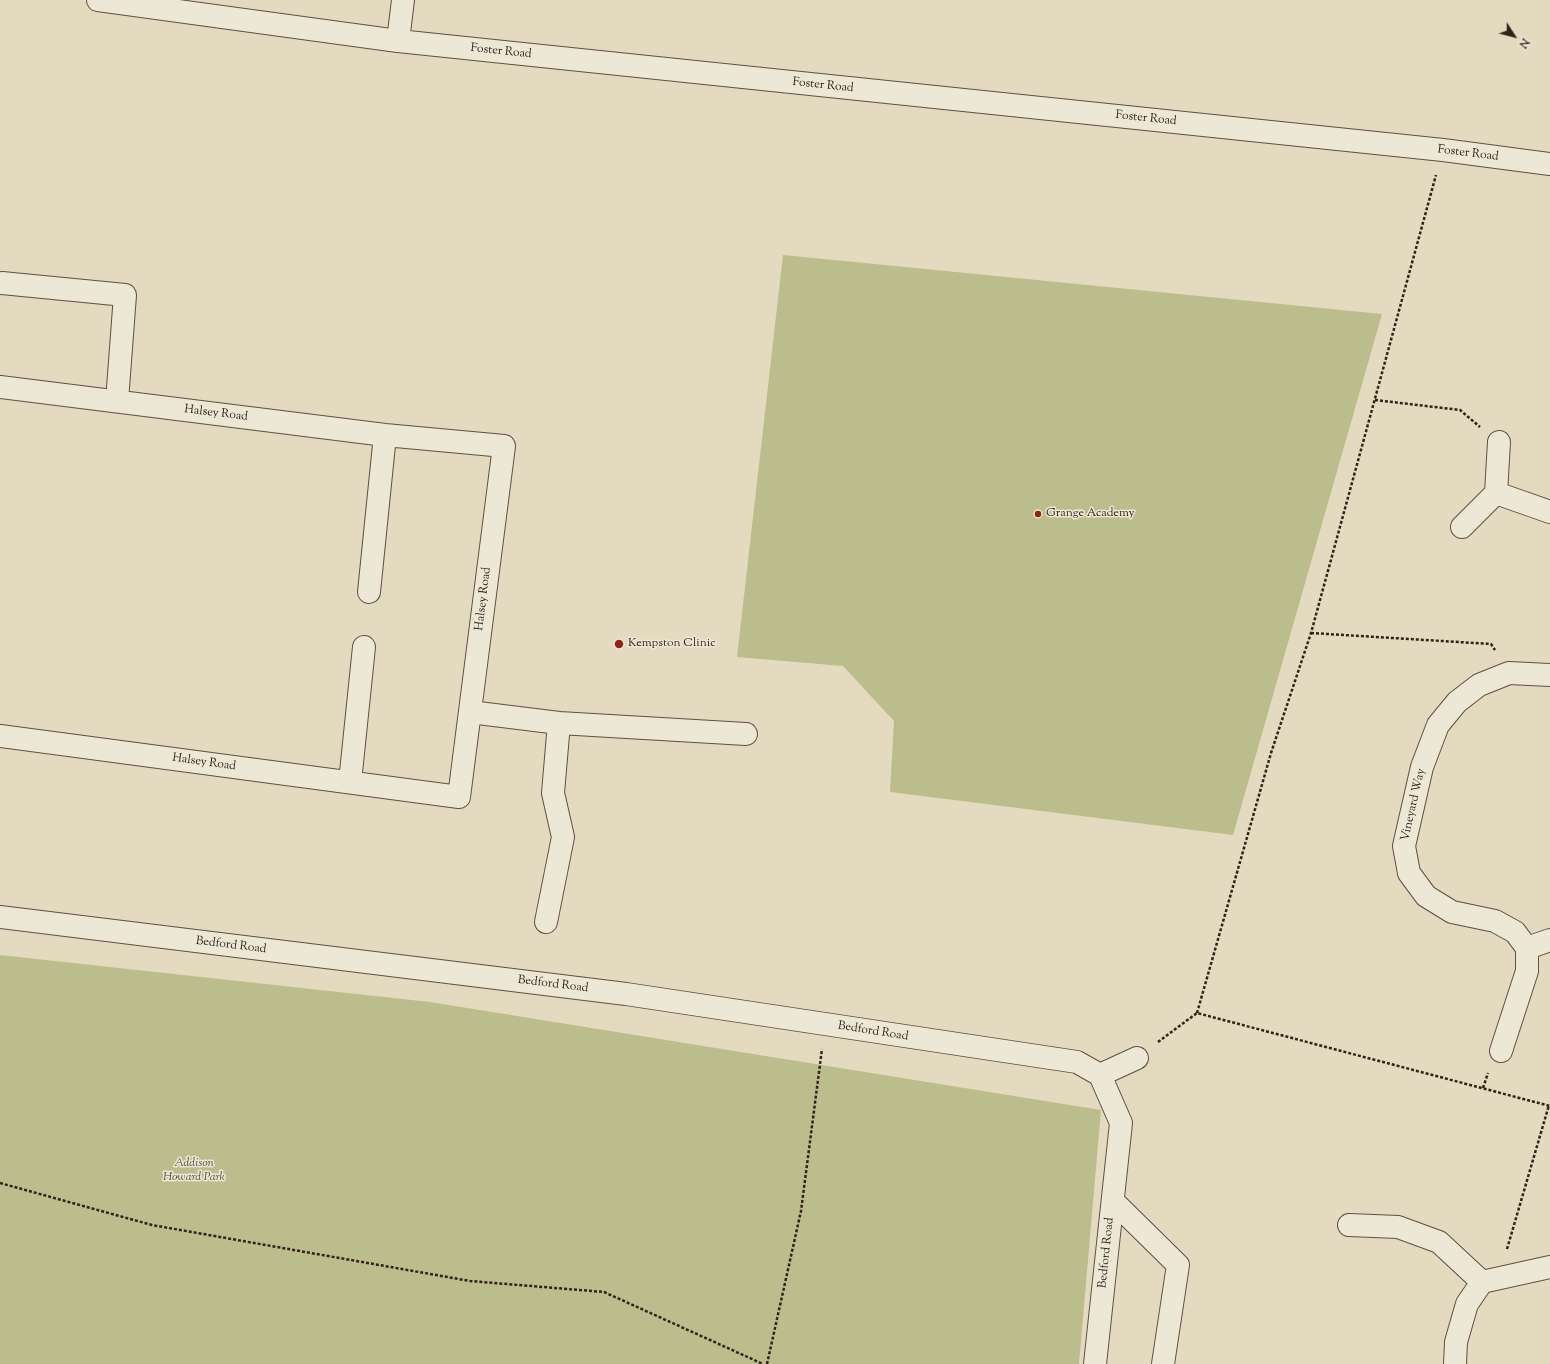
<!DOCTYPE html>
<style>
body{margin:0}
#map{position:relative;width:1550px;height:1364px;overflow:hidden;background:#e3dabf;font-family:"Sorts Mill Goudy",serif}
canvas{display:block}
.north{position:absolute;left:1494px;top:16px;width:40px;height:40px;-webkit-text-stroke:3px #ede7d5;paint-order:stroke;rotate:126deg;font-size:11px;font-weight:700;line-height:16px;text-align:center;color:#34211a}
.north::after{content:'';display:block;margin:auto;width:14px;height:18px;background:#34211a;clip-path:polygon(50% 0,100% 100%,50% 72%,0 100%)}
</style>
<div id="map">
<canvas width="1550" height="1364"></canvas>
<div class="north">N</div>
</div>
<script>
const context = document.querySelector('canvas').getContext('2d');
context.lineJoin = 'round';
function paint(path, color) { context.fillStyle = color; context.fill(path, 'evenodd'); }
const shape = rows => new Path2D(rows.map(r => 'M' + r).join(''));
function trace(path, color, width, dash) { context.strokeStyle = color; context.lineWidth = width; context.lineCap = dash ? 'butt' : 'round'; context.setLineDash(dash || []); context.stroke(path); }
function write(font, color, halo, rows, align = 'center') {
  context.font = font + ' "Sorts Mill Goudy",serif'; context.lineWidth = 3; context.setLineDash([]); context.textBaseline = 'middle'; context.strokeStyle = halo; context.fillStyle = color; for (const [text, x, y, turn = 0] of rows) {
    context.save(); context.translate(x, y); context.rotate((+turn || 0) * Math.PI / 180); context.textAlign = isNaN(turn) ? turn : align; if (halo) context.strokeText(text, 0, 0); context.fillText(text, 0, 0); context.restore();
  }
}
paint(shape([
 [783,255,1382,314,1233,835,890,792,894,721,843,666,737,657],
 [0,955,430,1002,1101,1110,1079,1364,0,1364]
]), '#bcbd8c');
const minor = shape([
 [98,0,398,41,1443,150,1550,164],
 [398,41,403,0],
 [2,283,125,295,117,401],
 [0,387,385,435,504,446,459,797,0,736],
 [1499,442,1496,493,1550,512],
 [1462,527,1496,493],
 [369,592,385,435],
 [470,712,559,723,553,793,563,837,546,922],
 [559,723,746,734],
 [350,782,364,647],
 [0,917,626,994,1077,1062,1100,1075,1137,1058],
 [1527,948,1550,940],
 [1501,1051,1527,971,1527,948,1515,932,1495,921,1452,912,1426,896,1409,873,1404,846,1422,767,1438,725,1457,702,1479,685,1509,673,1550,675],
 [1113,1201,1178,1265,1163,1364],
 [1349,1225,1398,1227,1439,1242,1482,1282],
 [1095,1364,1121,1123,1100,1075],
 [1455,1364,1456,1342,1467,1304,1482,1282,1550,1267]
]);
trace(minor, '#604f43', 24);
trace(shape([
 [1375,400,1460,410,1480,427],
 [1311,633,1491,644,1495,650],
 [1197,1013,1271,753,1311,633,1436,175],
 [1158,1042,1197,1013,1550,1106],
 [1483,1088,1488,1073],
 [0,1183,152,1225,470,1281,604,1292,763,1364],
 [1507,1249,1549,1105],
 [767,1364,801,1211,822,1049]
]), '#34211a', 2.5, [3, 2]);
trace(minor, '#ede7d5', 22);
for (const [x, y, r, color] of [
 [1038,514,4,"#8f2418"],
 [619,644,5,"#8f2418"]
]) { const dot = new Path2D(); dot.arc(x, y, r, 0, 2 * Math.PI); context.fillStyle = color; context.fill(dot); trace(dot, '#ede7d5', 1.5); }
write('12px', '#34211a', '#ede7d5', [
 ["Foster Road",501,52,6],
 ["Foster Road",823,86,6],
 ["Foster Road",1146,119,6],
 ["Foster Road",1468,154,7],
 ["Halsey Road",216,414,7],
 ["Halsey Road",484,599,-83],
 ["Halsey Road",204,763,8],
 ["Vineyard Way",1414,805,-77],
 ["Bedford Road",231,946,7],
 ["Bedford Road",553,985,7],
 ["Bedford Road",873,1032,9],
 ["Bedford Road",1107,1253,-84]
]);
write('12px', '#34211a', '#ede7d5', [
 ["Grange Academy",1046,514],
 ["Kempston Clinic",628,644]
], 'left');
write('italic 12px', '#564836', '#ede7d5', [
 ["Addison",194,1164],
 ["Howard Park",194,1178]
]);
</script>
